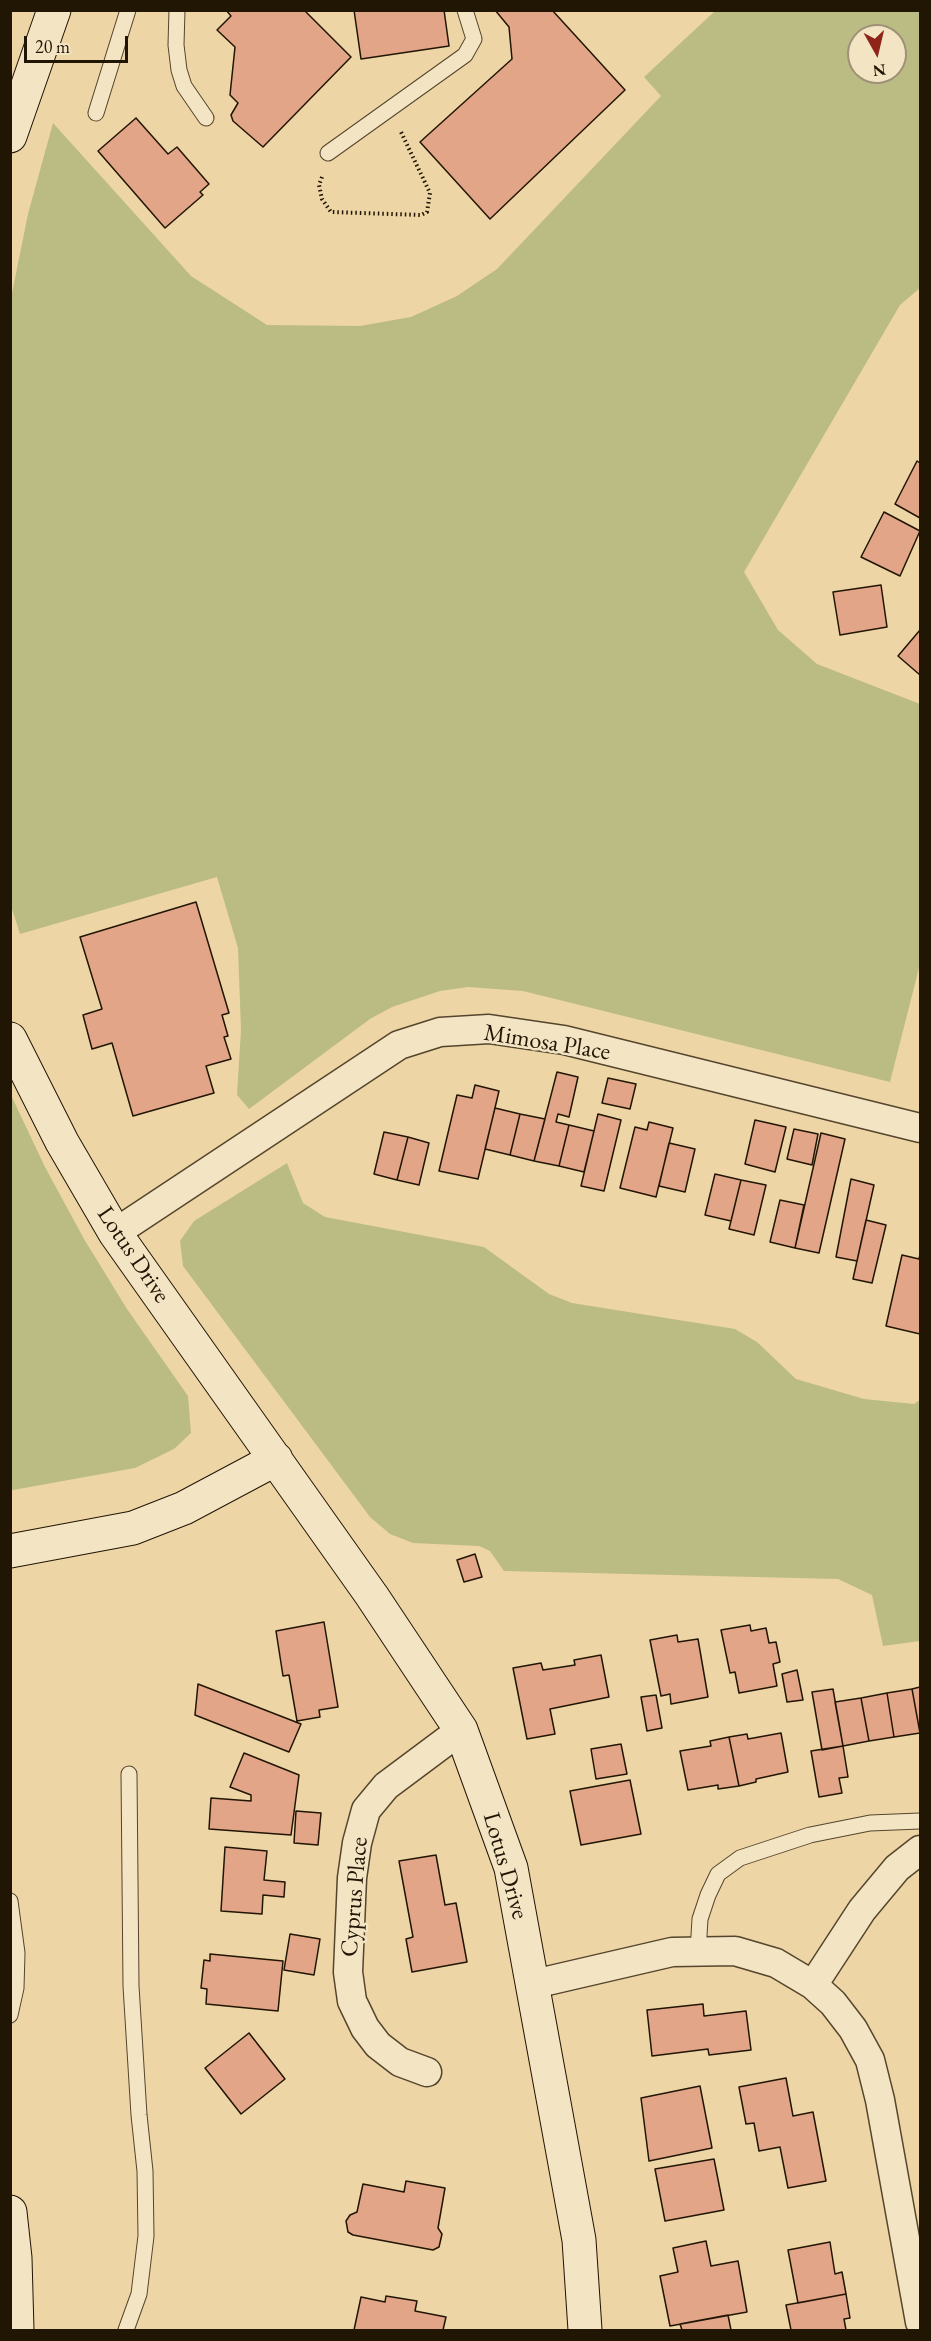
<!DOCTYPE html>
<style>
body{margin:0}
#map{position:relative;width:931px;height:2341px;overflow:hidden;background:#edd5a5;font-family:"EB Garamond",serif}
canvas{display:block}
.frame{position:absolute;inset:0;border:12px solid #211504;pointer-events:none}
.north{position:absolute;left:847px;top:24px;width:60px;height:60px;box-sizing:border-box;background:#f3e4c4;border:2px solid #9f9177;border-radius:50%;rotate:172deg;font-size:16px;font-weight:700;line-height:24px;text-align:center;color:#211504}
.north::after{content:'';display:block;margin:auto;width:21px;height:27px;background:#8f2418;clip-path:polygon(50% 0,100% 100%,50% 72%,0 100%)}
.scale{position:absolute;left:24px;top:36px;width:104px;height:27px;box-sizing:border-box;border:3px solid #211504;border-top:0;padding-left:8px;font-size:18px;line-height:21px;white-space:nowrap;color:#211504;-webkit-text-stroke:4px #f3e4c4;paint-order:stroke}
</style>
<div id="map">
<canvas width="931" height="2341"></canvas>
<div class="frame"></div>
<div class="north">N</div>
<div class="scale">20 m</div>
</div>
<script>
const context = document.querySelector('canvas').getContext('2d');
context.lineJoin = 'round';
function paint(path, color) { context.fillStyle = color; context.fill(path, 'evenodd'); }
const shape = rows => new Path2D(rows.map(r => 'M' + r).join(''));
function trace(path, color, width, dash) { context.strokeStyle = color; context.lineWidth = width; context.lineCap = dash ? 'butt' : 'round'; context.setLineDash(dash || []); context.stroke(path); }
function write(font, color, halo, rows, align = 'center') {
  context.font = font + ' "EB Garamond",serif'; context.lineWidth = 5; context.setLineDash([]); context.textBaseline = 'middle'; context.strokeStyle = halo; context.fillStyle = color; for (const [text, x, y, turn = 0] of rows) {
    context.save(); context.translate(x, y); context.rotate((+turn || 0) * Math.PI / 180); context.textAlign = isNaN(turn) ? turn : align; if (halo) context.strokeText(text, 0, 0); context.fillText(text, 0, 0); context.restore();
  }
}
paint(shape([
 [715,11,920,11,920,288,900,305,744,572,778,630,817,664,920,704,920,964,890,1082,523,991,468,987,440,991,392,1007,370,1019,249,1109,237,1095,241,1030,238,948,217,877,20,934,12,909,11,298,28,214,53,123,191,276,267,325,360,326,411,317,457,296,497,269,661,96,644,77],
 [859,36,895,36,895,72,859,72],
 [10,1093,45,1167,84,1239,127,1309,188,1396,191,1433,174,1449,135,1468,13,1490,10,1489],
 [287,1163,303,1203,325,1217,484,1247,549,1294,572,1303,735,1329,757,1342,796,1379,864,1399,914,1404,920,1400,920,1641,883,1646,872,1595,838,1579,504,1571,490,1551,479,1546,413,1543,390,1534,370,1517,183,1266,180,1241,194,1221]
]), '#bbbc84');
const building = shape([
 [226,10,304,10,351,57,263,147,233,121,231,115,238,103,230,95,235,47,217,30,231,16,226,10],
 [354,10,444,10,449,46,361,59,354,10],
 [495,10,552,10,625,90,490,219,420,142,512,59,509,27,495,10],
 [136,118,168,154,177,147,209,184,200,192,203,195,165,228,98,151,136,118],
 [917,461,920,463,920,518,895,504,917,461],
 [884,512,920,531,900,576,861,557,884,512],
 [881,585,887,627,840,635,833,592,881,585],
 [920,630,920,675,898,656,920,630],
 [196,902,229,1013,222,1015,228,1036,224,1037,231,1059,206,1066,214,1093,133,1116,112,1043,92,1049,83,1015,102,1009,80,937,196,902],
 [557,1072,578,1077,569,1117,558,1114,556,1122,569,1125,559,1166,534,1161,557,1072],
 [608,1078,636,1084,630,1109,602,1103,608,1078],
 [475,1085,499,1091,478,1179,439,1171,457,1095,472,1098,475,1085],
 [495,1108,520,1114,510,1155,485,1149,495,1108],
 [520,1114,545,1119,534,1161,510,1155,520,1114],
 [598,1114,621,1120,604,1191,581,1186,598,1114],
 [755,1120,786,1127,775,1172,745,1164,755,1120],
 [649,1122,673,1128,656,1197,620,1188,635,1127,647,1130,649,1122],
 [569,1125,594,1131,584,1172,559,1166,569,1125],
 [794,1129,818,1134,812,1165,787,1159,794,1129],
 [384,1132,408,1137,397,1180,374,1174,384,1132],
 [821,1133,845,1139,819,1253,795,1248,821,1133],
 [408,1137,429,1143,419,1185,397,1180,408,1137],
 [669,1143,695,1149,685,1192,659,1186,669,1143],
 [715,1174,741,1180,731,1221,705,1215,715,1174],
 [851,1179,874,1185,857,1261,836,1257,851,1179],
 [741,1180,766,1185,754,1235,729,1229,741,1180],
 [780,1200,804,1205,795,1248,770,1242,780,1200],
 [866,1220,886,1225,872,1283,853,1279,866,1220],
 [920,1254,920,1334,886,1326,902,1255,919,1259,920,1254],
 [475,1554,482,1577,464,1582,457,1560,475,1554],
 [324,1622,338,1707,319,1710,320,1717,297,1721,289,1675,283,1676,276,1631,324,1622],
 [750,1625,751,1631,766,1628,769,1643,776,1642,780,1662,773,1664,777,1686,739,1693,735,1672,730,1673,721,1630,750,1625],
 [677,1635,678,1642,698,1639,708,1697,671,1704,670,1694,661,1696,650,1640,677,1635],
 [601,1655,609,1697,550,1709,555,1734,527,1739,513,1668,541,1663,543,1670,575,1665,574,1660,601,1655],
 [797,1670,803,1700,787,1702,782,1674,797,1670],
 [198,1684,301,1724,289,1752,195,1715,198,1684],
 [920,1687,920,1733,912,1689,920,1687],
 [833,1689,843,1746,822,1750,812,1692,833,1689],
 [912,1689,920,1733,894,1737,887,1693,912,1689],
 [887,1693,894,1737,869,1741,861,1698,887,1693],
 [656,1695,662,1728,647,1731,641,1697,656,1695],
 [861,1698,869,1741,843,1746,835,1702,861,1698],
 [781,1733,788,1772,756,1779,756,1782,739,1786,729,1737,747,1734,748,1739,781,1733],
 [729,1737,739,1786,718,1789,718,1785,688,1790,680,1751,711,1746,710,1741,729,1737],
 [621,1744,627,1774,596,1779,591,1749,621,1744],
 [843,1746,848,1777,839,1778,842,1793,819,1797,811,1751,843,1746],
 [244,1753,299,1775,291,1835,209,1829,211,1798,251,1801,251,1795,230,1787,244,1753],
 [630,1780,641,1834,581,1845,570,1791,630,1780],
 [296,1811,321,1813,318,1845,294,1843,296,1811],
 [225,1847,267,1851,264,1880,285,1882,284,1897,263,1895,262,1914,221,1911,225,1847],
 [436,1855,445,1905,456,1903,467,1962,412,1972,406,1939,413,1937,399,1861,436,1855],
 [290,1934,320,1939,314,1975,284,1970,290,1934],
 [210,1954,283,1961,278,2011,206,2004,207,1989,201,1988,204,1960,210,1961,210,1954],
 [703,2004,704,2016,746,2011,751,2050,709,2055,708,2049,652,2056,647,2010,703,2004],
 [249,2033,285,2079,241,2114,205,2068,249,2033],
 [786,2078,793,2116,813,2112,826,2181,788,2188,780,2147,759,2151,754,2123,746,2124,739,2087,786,2078],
 [700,2086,712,2148,649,2161,641,2098,700,2086],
 [714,2159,724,2210,665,2221,655,2169,714,2159],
 [406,2181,445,2188,438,2228,442,2234,439,2247,433,2250,353,2235,348,2232,346,2221,350,2215,357,2212,363,2184,404,2192,406,2181],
 [706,2241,711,2266,738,2261,747,2312,670,2326,660,2276,678,2272,673,2248,706,2241],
 [830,2242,835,2274,842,2272,846,2294,798,2303,788,2250,830,2242],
 [846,2294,850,2318,844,2319,846,2330,791,2330,786,2305,846,2294],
 [386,2296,417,2301,415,2311,446,2317,443,2330,354,2330,361,2297,385,2302,386,2296],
 [728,2315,731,2330,682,2330,680,2324,728,2315]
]);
paint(building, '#e3a587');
trace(building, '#211504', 1.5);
const lane = shape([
 [177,10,176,45,179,70,184,86,206,118],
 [96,113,128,10],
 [328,153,465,55,474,39,465,10],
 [10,1901,17,1953,16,1988,10,2015],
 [698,1952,700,1919,708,1895,718,1874,740,1858,810,1835,870,1823,920,1821],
 [126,2330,139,2294,146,2236,145,2171,139,2115,131,1986,129,1774]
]);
const street = shape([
 [115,1233,399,1045,440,1032,489,1029,564,1040,920,1128],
 [534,1984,672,1952,735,1951,776,1963,813,1985,833,2003,853,2029,870,2060,880,2100,920,2322],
 [813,1985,862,1910,897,1868,920,1850],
 [427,2072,400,2062,378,2045,365,2028,352,2001,348,1972,352,1878,357,1843,366,1810,386,1786,461,1730]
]);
const secondary = shape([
 [10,136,54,10],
 [10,1039,62,1142,115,1233,372,1596,461,1730,511,1868,579,2240,585,2330],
 [10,1551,133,1528,184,1508,276,1459],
 [10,2212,15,2258,17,2330]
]);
trace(lane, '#54452c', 17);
trace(street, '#54452c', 31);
trace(secondary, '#211504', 35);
trace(shape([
 [322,177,319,185,322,199,331,212,421,215,427,212,430,193,401,132]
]), '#211504', 4, [1.5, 3]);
trace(lane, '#f3e4c4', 15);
trace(street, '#f3e4c4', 28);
trace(secondary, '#f3e4c4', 33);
write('24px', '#211504', '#f3e4c4', [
 ["Mimosa Place",547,1043,9],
 ["Lotus Drive",133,1255,56],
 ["Lotus Drive",505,1866,74],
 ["Cyprus Place",355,1897,-85]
]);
</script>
